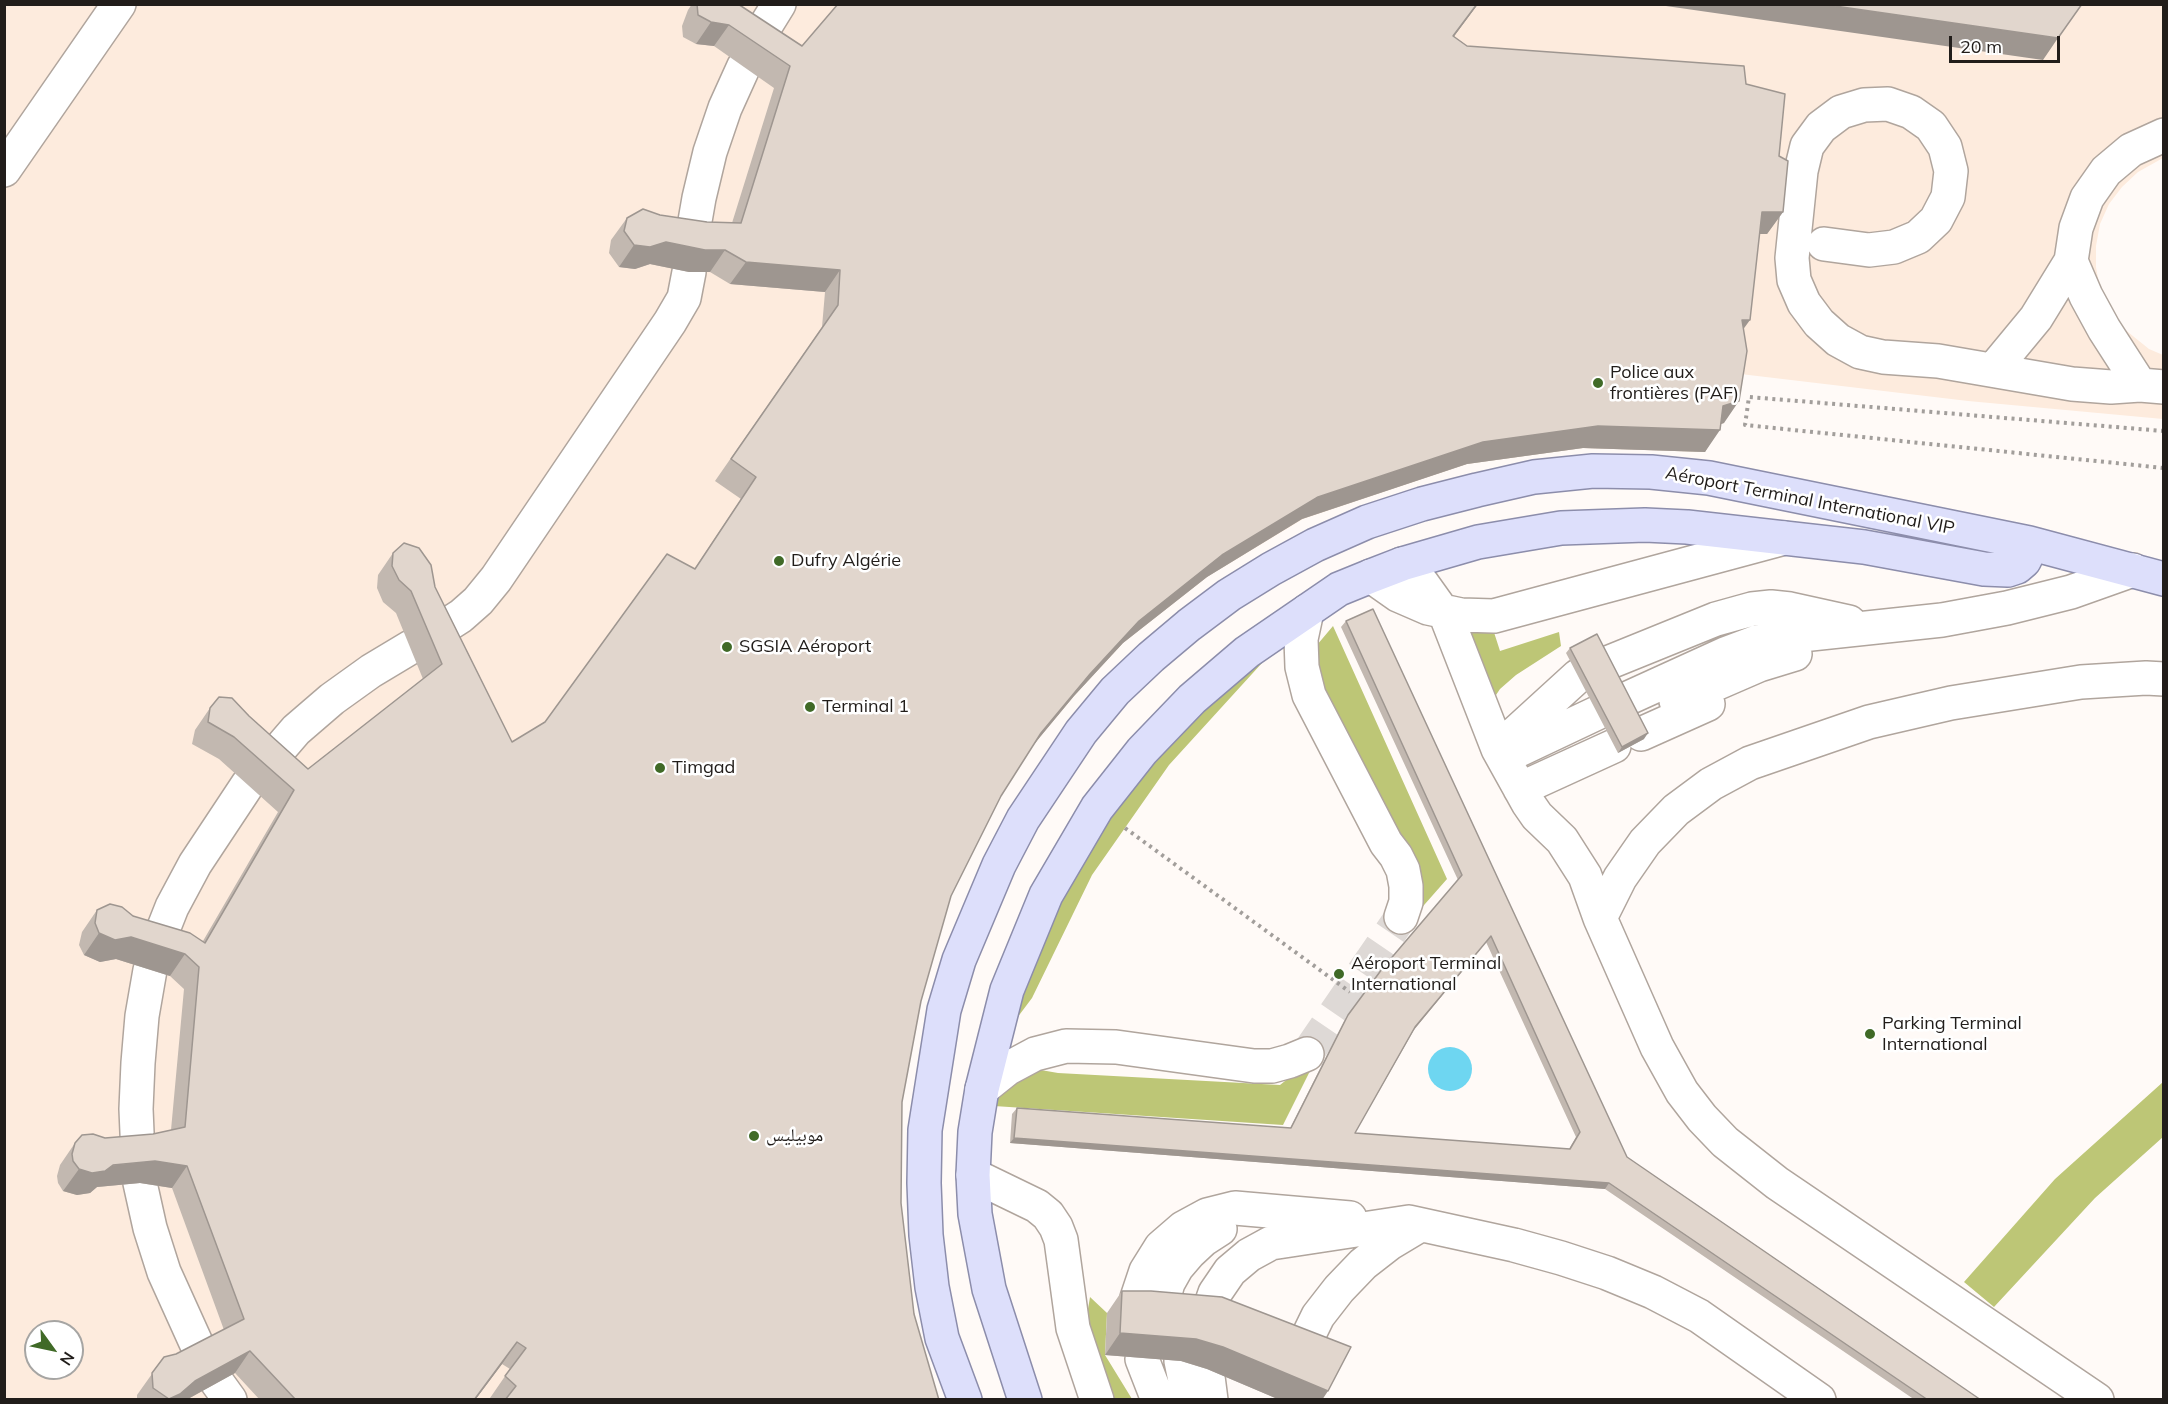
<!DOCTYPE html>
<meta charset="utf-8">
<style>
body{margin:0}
#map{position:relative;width:2168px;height:1404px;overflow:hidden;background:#fffaf7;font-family:Mulish,sans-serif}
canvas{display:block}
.frame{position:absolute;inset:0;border:6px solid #211d1a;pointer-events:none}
.north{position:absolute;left:24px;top:1320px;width:60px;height:60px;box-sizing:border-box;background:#fff;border:2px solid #a6a5a3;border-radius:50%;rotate:123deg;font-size:16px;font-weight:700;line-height:24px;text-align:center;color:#211d1a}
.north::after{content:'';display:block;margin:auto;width:21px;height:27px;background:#406a27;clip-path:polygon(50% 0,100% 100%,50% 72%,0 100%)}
.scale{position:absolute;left:1949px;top:36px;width:111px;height:27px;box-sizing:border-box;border:3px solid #211d1a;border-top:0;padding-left:8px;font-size:18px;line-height:21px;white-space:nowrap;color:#211d1a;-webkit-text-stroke:4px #fff;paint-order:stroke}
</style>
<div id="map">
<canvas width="2168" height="1404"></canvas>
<div class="frame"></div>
<div class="north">N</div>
<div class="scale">20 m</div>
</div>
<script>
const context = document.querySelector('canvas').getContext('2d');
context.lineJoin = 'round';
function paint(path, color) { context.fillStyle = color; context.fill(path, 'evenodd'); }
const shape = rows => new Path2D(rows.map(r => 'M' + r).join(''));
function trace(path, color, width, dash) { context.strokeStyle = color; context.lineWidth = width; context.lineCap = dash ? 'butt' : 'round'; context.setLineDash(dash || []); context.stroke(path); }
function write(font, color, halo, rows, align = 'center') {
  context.font = font + ' Mulish,"Noto Naskh Arabic",sans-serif'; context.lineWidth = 5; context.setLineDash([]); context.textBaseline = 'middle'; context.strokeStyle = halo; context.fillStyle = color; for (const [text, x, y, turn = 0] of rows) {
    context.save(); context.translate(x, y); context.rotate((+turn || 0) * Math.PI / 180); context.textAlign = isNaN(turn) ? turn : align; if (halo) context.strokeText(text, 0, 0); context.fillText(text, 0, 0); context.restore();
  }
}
paint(shape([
 [5,5,2163,5,2163,158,2138,172,2122,187,2109,204,2100,224,2096,246,2096,267,2100,289,2118,324,2149,349,2163,355,2163,419,1968,401,1732,373,1724,423,1708,428,1705,452,1583,448,1467,464,1303,519,1207,577,1123,643,1074,696,1025,755,986,818,936,918,887,1124,917,1399,5,1399],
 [36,1332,72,1332,72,1368,36,1368]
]), '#fdebdd');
paint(shape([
 [1491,623,1500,651,1559,632,1561,646,1516,675,1500,689,1484,713,1467,624],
 [1333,626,1447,879,1410,921,1319,681,1317,645],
 [1251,659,1262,663,1169,765,1092,875,1032,998,1017,1018,1028,941,1093,822],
 [1330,1037,1310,1071,1283,1125,994,1106,1002,1090,1035,1069,1058,1073,1280,1085,1300,1069],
 [2163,1082,2163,1137,2095,1198,1994,1307,1964,1282,2055,1179],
 [1090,1297,1107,1313,1105,1355,1132,1399,1104,1399,1081,1351]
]), '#bdc676');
paint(shape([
 '1428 1069a22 22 0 1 1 44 0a22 22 0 1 1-44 0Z'
]), '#6ed6f1');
trace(shape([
 [1307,1054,1401,917]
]), '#ded9d6', 33, [33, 16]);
const minor = shape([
 [753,46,779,4],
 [4,170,119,4],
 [691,244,699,198,710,152,725,108,744,66],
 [1824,244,1869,250,1894,247,1918,237,1936,220,1948,197,1951,171,1945,147,1931,126,1911,112,1888,104,1864,105,1841,112,1821,127,1807,146,1801,171,1792,258,1794,280,1804,303,1819,323,1838,340,1860,352,1883,357,1938,361,2072,384,2111,387,2140,385,2164,387],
 [2071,261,2086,296,2104,329,2140,385],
 [1993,370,2036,318,2071,261,2076,228,2087,198,2106,171,2131,150,2164,135],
 [1402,564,1422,583,1447,618,1498,749,1528,803,1537,816,1562,840,1585,876,1600,918,1657,1047,1682,1092,1702,1118,1725,1142,1777,1183,2097,1400],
 [1371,576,1398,595,1428,608,1461,615,1494,616,1784,538],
 [1307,611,1301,639,1302,667,1309,695,1386,843,1396,856,1403,870,1406,886,1406,902,1401,917],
 [433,634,461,616,478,601,496,579,670,322,684,298,689,272],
 [1605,664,1716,619,1752,609,1771,607,1790,609,1849,622],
 [1624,700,1725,654,1757,642,1792,636,1942,620,2007,608,2071,592,2133,570],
 [1676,701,1759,665,1795,654],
 [1641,734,1708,704],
 [1498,749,1578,676],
 [1504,757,1597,713],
 [265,766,296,730,332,699,371,671,411,647],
 [1520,789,1614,746],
 [1600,918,1620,878,1645,842,1676,810,1711,784,1750,763,1869,722,1951,703,2081,682,2146,678,2164,679],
 [155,950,172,907,195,864,248,784],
 [982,1089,1007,1069,1035,1054,1066,1046,1116,1047,1254,1066,1272,1066,1290,1061,1307,1054],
 [138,1156,136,1109,138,1063,142,1016,150,970],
 [973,1175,1037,1206,1048,1215,1056,1227,1061,1240,1073,1328,1097,1400],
 [140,1183,150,1228,164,1272,202,1356],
 [1136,1313,1137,1298,1146,1271,1161,1247,1183,1228,1207,1215,1235,1208,1350,1218],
 [1159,1315,1168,1283,1177,1267,1189,1253,1203,1240,1220,1229],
 [1206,1319,1215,1293,1230,1271,1249,1255,1271,1243,1409,1222,1514,1245,1561,1258,1607,1273,1653,1292,1699,1316,1819,1400],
 [1299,1355,1318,1316,1339,1289,1363,1264,1390,1243,1420,1225],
 [1142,1359,1158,1400],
 [1181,1361,1189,1400],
 [1207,1369,1211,1400],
 [217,1382,230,1400]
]);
const major = shape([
 [965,1400,942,1338,932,1287,926,1235,924,1183,925,1130,944,1010,959,960,999,865,1023,819,1081,732,1115,691,1151,657,1189,625,1229,595,1271,569,1315,545,1367,522,1422,504,1477,490,1534,477,1593,471,1651,472,1709,478,2029,543,2164,579],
 [1025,1400,989,1289,975,1214,973,1175,975,1132,982,1089,1007,990,1046,895,1097,808,1142,751,1192,699,1247,652,1339,589,1371,576,1402,564,1478,542,1561,528,1645,525,1687,527,1864,547,1984,569,2008,570,2017,567,2024,561,2028,553,2029,543]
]);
trace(minor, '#b0a59d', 36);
trace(major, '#8c8dab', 36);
trace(shape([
 [2164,431,1749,397,1745,425,2164,468],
 [1125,828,1350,992]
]), '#a29e9b', 4, [3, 4.5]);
trace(minor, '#fff', 33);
trace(major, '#dddffb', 33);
paint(shape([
 [692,4,738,4,802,46,838,4,1478,4,1454,36,1467,46,1746,84,1779,156,1783,212,1767,234,1760,234,1743,329,1724,423,1721,424,1705,452,1583,448,1467,464,1302,519,1207,577,1123,643,1074,696,1031,748,1001,796,951,896,921,1001,902,1102,901,1203,914,1314,939,1400,492,1400,490,1398,510,1369,502,1364,475,1400,260,1400,235,1373,186,1400,137,1400,137,1395,164,1357,176,1354,224,1330,172,1188,140,1183,97,1187,90,1193,77,1195,63,1191,58,1183,57,1176,60,1165,75,1143,105,1138,153,1134,171,1130,184,989,170,976,116,959,100,962,84,955,79,945,82,932,97,910,133,916,203,941,278,812,219,759,192,744,195,730,210,708,249,716,308,769,423,679,396,613,383,602,377,588,378,575,393,553,435,587,512,742,545,722,695,568,741,499,715,481,822,327,825,292,730,284,710,272,689,272,650,264,635,269,619,267,609,253,611,240,627,218,660,215,707,222,732,223,774,88,714,46,696,44,683,37,682,26,688,10],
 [1346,621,1627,1157,1981,1400,1915,1400,1605,1189,1010,1143,1012,1114,1017,1108,1290,1128,1344,1021,1382,969,1458,880,1341,627],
 [1486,942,1576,1137,1569,1149,1355,1133,1414,1030],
 [1570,648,1644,739,1618,753,1566,653],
 [1122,1291,1322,1400,1280,1400,1207,1369,1181,1361,1105,1355,1107,1313]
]), '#c2b8b0');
paint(shape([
 [1477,4,1478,4,1438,58,1453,36],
 [1652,4,1821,4,2058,38,2043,60],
 [711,22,729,25,714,46,696,44],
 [1762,212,1783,212,1767,234,1747,234],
 [666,242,725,250,710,272,689,272,650,264,635,269,619,267,634,245],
 [746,262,840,270,825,292,730,284],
 [1742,320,1750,320,1734,342],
 [1739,401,1724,423,1708,428,1723,406],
 [1598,426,1720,430,1705,452,1583,448,1467,464,1302,519,1207,577,1123,643,1074,696,1025,755,1041,733,1090,674,1139,621,1222,555,1318,497,1483,442],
 [1648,733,1644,739,1618,753,1622,747],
 [99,933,131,937,185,954,170,976,116,959,100,962,84,955],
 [1491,936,1486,942,1411,1033,1415,1027],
 [1014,1138,1609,1183,1605,1189,1010,1143],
 [155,1161,187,1166,172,1188,140,1183,97,1187,90,1193,77,1195,63,1191,79,1169],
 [1120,1333,1196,1339,1223,1347,1328,1391,1322,1400,1280,1400,1207,1369,1181,1361,1105,1355],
 [517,1342,502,1364,475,1400,474,1400],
 [250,1351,235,1373,186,1400,168,1400,195,1381]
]), '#9e9690');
const building = shape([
 [697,4,738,4,802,46,838,4,1477,4,1453,36,1467,46,1744,66,1746,84,1785,94,1779,156,1788,161,1783,212,1762,212,1750,320,1742,320,1747,351,1739,401,1723,406,1720,430,1598,426,1483,442,1318,497,1222,555,1139,621,1090,674,1041,733,1001,796,951,896,921,1001,902,1102,901,1203,914,1314,939,1400,505,1400,516,1386,505,1376,526,1348,517,1342,474,1400,296,1400,250,1351,195,1381,180,1394,169,1399,153,1388,152,1373,164,1357,176,1354,244,1319,187,1166,155,1161,113,1165,105,1171,92,1173,79,1169,73,1161,72,1154,75,1143,82,1135,93,1134,105,1138,153,1134,185,1127,199,967,185,954,131,937,115,940,99,933,95,923,97,910,110,904,122,907,133,916,190,933,205,943,294,790,234,737,208,722,210,708,219,697,232,698,249,716,308,769,442,664,411,591,399,580,392,566,393,553,404,543,419,548,431,565,435,587,512,742,545,722,667,554,695,569,756,477,731,459,838,305,840,270,746,262,725,250,705,250,666,242,650,247,634,245,624,231,627,218,643,209,660,215,707,222,741,223,790,66,729,25,711,22,698,15,697,4],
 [1821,4,2082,4,2058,38,1821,4],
 [1373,609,1627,1157,1981,1400,1928,1400,1609,1183,1014,1138,1017,1108,1291,1128,1348,1015,1382,969,1462,875,1346,621,1373,609],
 [1491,936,1580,1132,1570,1149,1355,1133,1415,1027,1491,936],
 [1597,634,1648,733,1622,747,1570,648,1597,634],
 [1122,1291,1151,1291,1222,1297,1351,1347,1328,1391,1223,1347,1196,1339,1120,1333,1122,1291]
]);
paint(building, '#e1d6cd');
trace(building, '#9e9690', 1.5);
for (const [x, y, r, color] of [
 [1598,383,6,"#406a27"],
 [779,561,6,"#406a27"],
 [727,647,6,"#406a27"],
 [810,707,6,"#406a27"],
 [660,768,6,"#406a27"],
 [1339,974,6,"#406a27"],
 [1870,1034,6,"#406a27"],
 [754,1136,6,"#406a27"]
]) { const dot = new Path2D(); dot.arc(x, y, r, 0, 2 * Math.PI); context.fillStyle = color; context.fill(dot); trace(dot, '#fff', 2); }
write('18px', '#211d1a', '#fff', [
 ["Police aux",1610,373],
 ["frontières (PAF)",1610,394],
 ["Dufry Algérie",791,561],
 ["SGSIA Aéroport",739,647],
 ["Terminal 1",822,707],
 ["Timgad",672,768],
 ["Aéroport Terminal",1351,964],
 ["International",1351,985],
 ["Parking Terminal",1882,1024],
 ["International",1882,1045],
 ["موبيليس",766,1136]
], 'left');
write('18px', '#211d1a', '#fff', [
 ["Aéroport Terminal International VIP",1810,501,11]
]);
</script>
